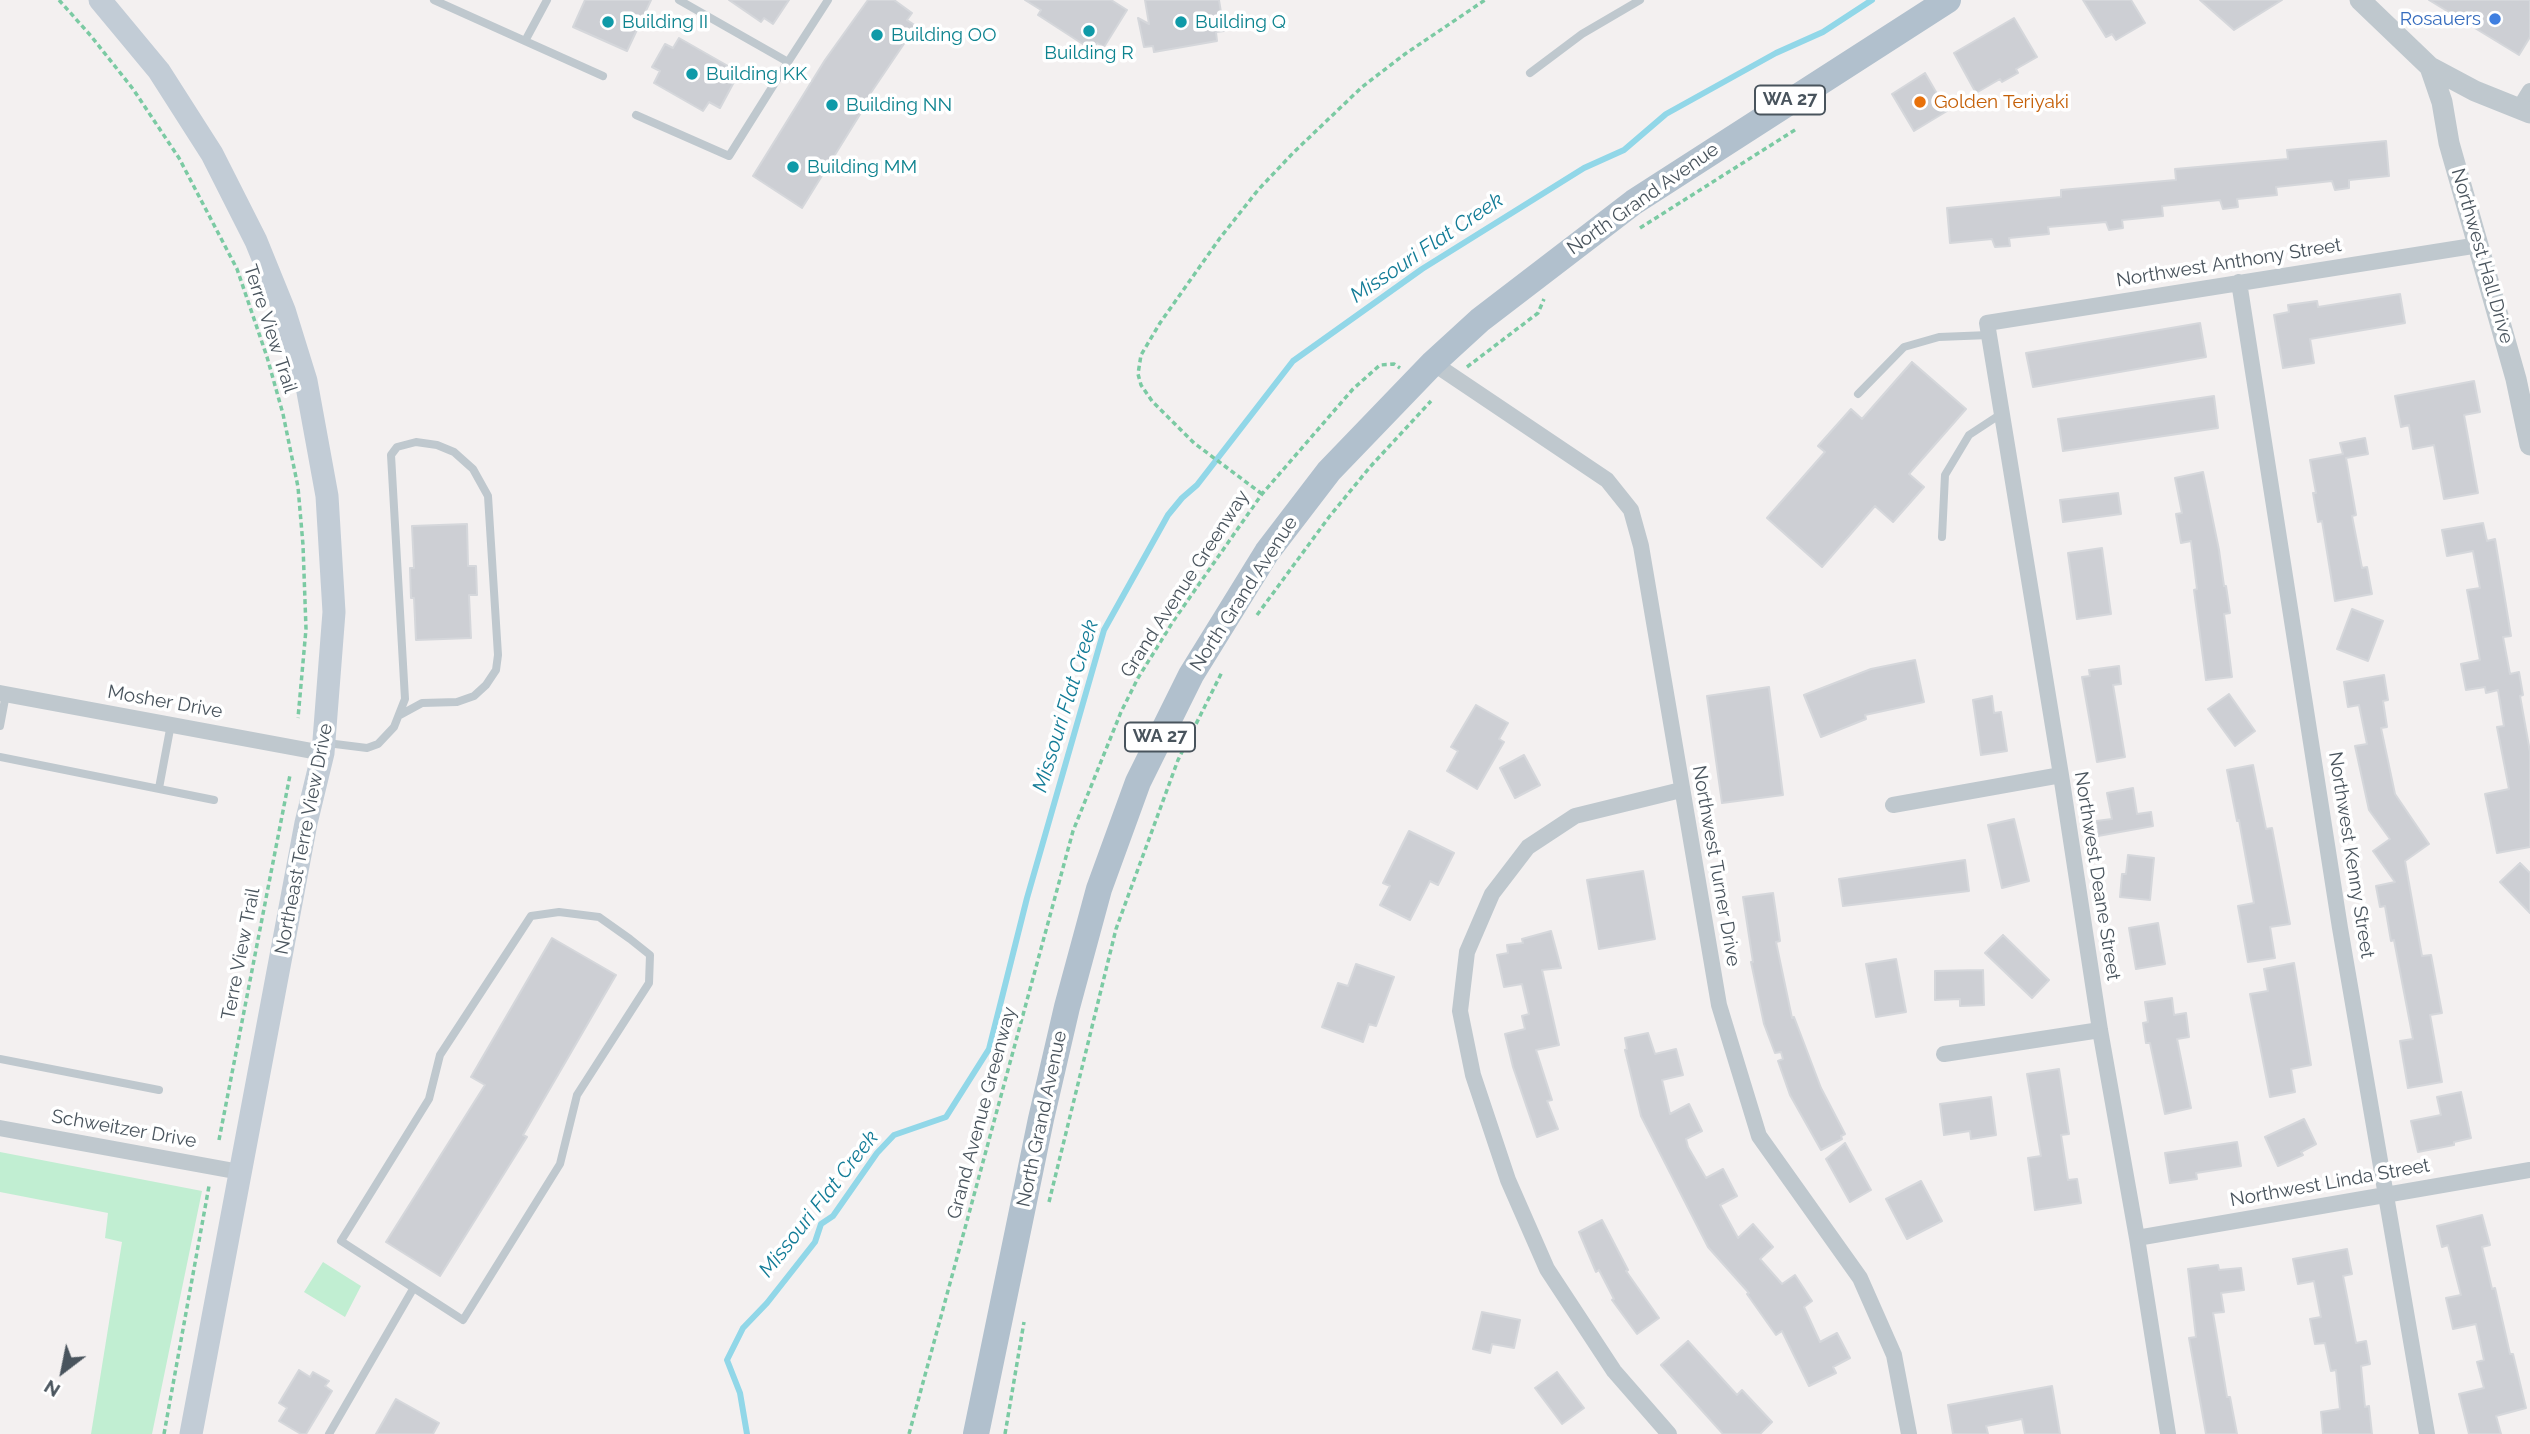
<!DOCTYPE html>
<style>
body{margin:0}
#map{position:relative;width:2530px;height:1434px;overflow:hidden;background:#f3f0f0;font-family:Raleway,sans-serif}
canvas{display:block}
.north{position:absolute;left:28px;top:1336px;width:70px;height:70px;-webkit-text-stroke:5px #fff;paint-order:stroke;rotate:212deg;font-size:19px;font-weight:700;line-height:28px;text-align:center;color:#49545d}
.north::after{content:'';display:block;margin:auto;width:24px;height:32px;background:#49545d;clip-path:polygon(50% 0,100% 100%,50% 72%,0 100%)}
</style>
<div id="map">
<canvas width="2530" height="1434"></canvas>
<div class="north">N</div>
</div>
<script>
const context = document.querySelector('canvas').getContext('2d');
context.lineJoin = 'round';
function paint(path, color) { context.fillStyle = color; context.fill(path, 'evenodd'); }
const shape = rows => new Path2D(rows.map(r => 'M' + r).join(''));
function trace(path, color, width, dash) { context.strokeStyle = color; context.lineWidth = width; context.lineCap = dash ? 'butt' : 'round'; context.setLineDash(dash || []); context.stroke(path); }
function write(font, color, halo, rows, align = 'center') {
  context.font = font + ' Raleway,sans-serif'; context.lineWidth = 7; context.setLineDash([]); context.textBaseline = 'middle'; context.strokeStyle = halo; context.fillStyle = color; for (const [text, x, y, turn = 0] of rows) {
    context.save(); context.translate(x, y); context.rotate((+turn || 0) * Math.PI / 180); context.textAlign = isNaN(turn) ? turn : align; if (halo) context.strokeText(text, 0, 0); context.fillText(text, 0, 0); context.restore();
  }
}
paint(shape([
 [0,1152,202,1191,152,1434,91,1434,122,1242,105,1238,108,1213,0,1192],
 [323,1262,361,1286,345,1317,304,1292]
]), '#c1eed2');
trace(shape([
 [747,1434,740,1393,727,1360,743,1328,767,1303,815,1242,821,1224,833,1216,877,1153,894,1135,946,1117,989,1049,1027,898,1104,630,1168,515,1182,498,1197,485,1293,361,1422,269,1584,168,1624,150,1666,114,1776,53,1823,32,1872,0]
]), '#91d7e8', 6);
const building = shape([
 [585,0,651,0,627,51,573,27,585,0],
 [729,0,789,0,773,24,764,18,761,22,729,0],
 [868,0,894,0,912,13,907,20,916,26,870,94,872,95,802,208,753,176,825,60,868,0],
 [1025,0,1111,0,1127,10,1104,47,1097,43,1092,50,1038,15,1041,10,1025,0],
 [1145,0,1219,0,1224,31,1216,32,1217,41,1154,52,1153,46,1144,47,1138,18,1149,24,1145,0],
 [2083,0,2131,0,2145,23,2116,40,2112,34,2106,37,2083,0],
 [2200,0,2282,0,2234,30,2200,0],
 [2429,0,2530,0,2530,37,2519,55,2429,0],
 [2014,18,2037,57,2016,69,2018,73,2002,82,2000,79,1976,93,1954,53,2014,18],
 [679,38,728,66,723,76,734,82,720,108,709,102,703,111,654,83,660,71,652,67,665,44,673,48,679,38],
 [1925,73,1947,111,1914,131,1892,94,1925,73],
 [2386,141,2389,176,2349,180,2349,188,2335,190,2332,181,2276,187,2277,195,2237,199,2238,207,2223,209,2220,200,2162,206,2163,216,2122,220,2123,228,2109,230,2106,222,2048,227,2049,234,2009,238,2010,246,1995,247,1992,239,1950,243,1947,208,2061,197,2061,190,2176,180,2175,169,2288,159,2287,150,2386,141],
 [2400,294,2405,323,2310,339,2314,363,2283,368,2274,315,2289,312,2288,305,2317,301,2318,307,2400,294],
 [2200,323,2206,357,2033,387,2026,353,2200,323],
 [1912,362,1966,409,1909,474,1924,487,1893,522,1875,506,1822,567,1767,518,1825,452,1818,446,1851,409,1862,419,1912,362],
 [2474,381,2480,412,2464,415,2478,493,2444,499,2434,445,2413,449,2409,425,2401,427,2395,396,2474,381],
 [2214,396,2218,428,2063,451,2058,419,2214,396],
 [2365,438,2368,454,2346,458,2356,515,2352,516,2362,568,2367,567,2372,594,2335,601,2322,521,2318,522,2313,493,2316,493,2310,460,2343,454,2340,443,2365,438],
 [2203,472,2219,550,2224,586,2226,586,2230,613,2224,614,2232,677,2206,680,2194,590,2197,589,2191,541,2181,543,2176,514,2182,513,2175,478,2203,472],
 [2118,493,2121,514,2063,522,2060,500,2118,493],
 [2483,523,2487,541,2495,539,2511,636,2503,637,2510,674,2519,672,2523,695,2520,696,2530,752,2530,847,2497,853,2485,794,2509,789,2497,727,2504,726,2498,690,2486,693,2485,687,2466,690,2461,664,2480,660,2467,590,2480,588,2473,551,2447,556,2442,530,2483,523],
 [467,524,468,566,476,566,477,595,469,595,471,638,416,640,414,598,411,598,410,568,414,568,412,526,467,524],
 [2102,548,2111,614,2077,619,2068,553,2102,548],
 [2352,609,2383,621,2368,661,2337,649,2352,609],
 [1915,660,1924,702,1865,715,1866,719,1821,737,1804,695,1871,669,1915,660],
 [2119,666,2121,684,2113,685,2125,757,2097,762,2082,677,2090,676,2089,670,2119,666],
 [2384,675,2388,700,2383,701,2387,727,2381,728,2395,794,2429,844,2405,861,2422,956,2431,955,2442,1013,2430,1015,2442,1082,2408,1088,2400,1041,2413,1039,2394,940,2391,941,2385,906,2380,907,2376,886,2395,882,2373,851,2390,839,2369,810,2355,746,2367,744,2359,705,2348,707,2344,682,2384,675],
 [1769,687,1783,795,1722,803,1707,696,1769,687],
 [2229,694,2255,731,2235,746,2208,709,2229,694],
 [1992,696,1994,713,2001,712,2007,751,1981,755,1973,700,1992,696],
 [1476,705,1508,723,1499,739,1504,742,1477,789,1447,771,1458,751,1451,747,1476,705],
 [1524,755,1540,785,1515,798,1500,768,1524,755],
 [2253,765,2266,829,2272,828,2290,924,2270,927,2275,958,2248,962,2238,906,2254,903,2239,820,2237,821,2227,770,2253,765],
 [2133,788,2137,814,2151,812,2153,826,2098,836,2096,821,2112,819,2107,793,2133,788],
 [2014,819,2029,881,2002,888,1988,825,2014,819],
 [1409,831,1454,853,1438,885,1430,881,1410,920,1380,905,1390,886,1383,883,1409,831],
 [2128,855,2154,858,2150,900,2120,897,2122,874,2126,874,2128,855],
 [1965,860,1969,891,1843,906,1839,879,1965,860],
 [2520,863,2530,873,2530,913,2500,882,2520,863],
 [1643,871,1655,939,1599,949,1587,880,1643,871],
 [1773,893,1780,941,1776,942,1792,1018,1794,1017,1821,1088,1845,1134,1841,1136,1842,1139,1821,1150,1790,1095,1778,1061,1783,1059,1781,1052,1775,1053,1764,1024,1751,962,1753,962,1743,897,1773,893],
 [2158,923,2165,964,2136,969,2129,928,2158,923],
 [1551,931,1561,968,1542,970,1559,1045,1536,1050,1552,1100,1547,1101,1558,1129,1537,1137,1513,1067,1505,1034,1525,1029,1522,1016,1529,1014,1522,984,1504,987,1497,955,1508,953,1507,945,1523,943,1522,939,1551,931],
 [2003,935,2049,980,2032,998,1985,953,2003,935],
 [552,938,616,975,523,1135,527,1137,440,1276,386,1242,485,1085,471,1077,552,938],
 [1896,959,1906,1012,1876,1017,1866,964,1896,959],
 [2294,963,2311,1065,2291,1069,2295,1092,2270,1097,2250,994,2268,991,2264,969,2294,963],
 [1356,964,1394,977,1376,1026,1369,1024,1363,1042,1322,1027,1338,983,1348,986,1356,964],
 [1983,970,1984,1005,1960,1006,1960,999,1935,1000,1935,971,1983,970],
 [2172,998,2174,1015,2186,1013,2189,1037,2177,1039,2191,1108,2165,1114,2150,1043,2146,1043,2143,1023,2148,1022,2145,1002,2172,998],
 [1648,1033,1655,1054,1676,1049,1683,1075,1662,1080,1670,1114,1689,1104,1702,1131,1686,1139,1688,1147,1706,1178,1723,1169,1737,1196,1720,1205,1738,1238,1753,1224,1773,1247,1760,1259,1782,1284,1795,1275,1812,1301,1804,1307,1820,1342,1837,1333,1850,1358,1833,1367,1836,1373,1809,1386,1782,1331,1776,1335,1747,1294,1749,1293,1708,1247,1641,1116,1625,1050,1627,1049,1625,1038,1648,1033],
 [2059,1069,2069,1134,2061,1135,2068,1180,2077,1179,2081,1203,2035,1210,2028,1158,2041,1156,2027,1074,2059,1069],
 [2461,1092,2471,1138,2454,1142,2454,1145,2418,1152,2411,1121,2441,1115,2437,1097,2461,1092],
 [1991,1097,1996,1135,1971,1139,1970,1131,1944,1135,1940,1104,1991,1097],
 [2304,1119,2316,1144,2301,1152,2303,1155,2278,1166,2265,1137,2304,1119],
 [2237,1142,2241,1166,2196,1173,2197,1179,2170,1183,2165,1153,2237,1142],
 [1845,1143,1871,1190,1850,1202,1826,1159,1845,1143],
 [1921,1181,1942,1221,1907,1239,1886,1199,1921,1181],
 [2482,1215,2490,1245,2482,1247,2492,1289,2495,1288,2510,1354,2513,1354,2526,1408,2496,1416,2501,1434,2469,1434,2459,1394,2484,1388,2477,1362,2484,1360,2476,1324,2453,1329,2446,1298,2461,1295,2448,1245,2442,1247,2437,1226,2482,1215],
 [1602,1220,1628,1270,1626,1271,1659,1318,1637,1334,1612,1300,1614,1299,1599,1270,1596,1272,1579,1232,1602,1220],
 [2347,1249,2352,1274,2343,1276,2356,1343,2366,1341,2370,1364,2361,1366,2365,1407,2369,1406,2372,1434,2323,1434,2321,1412,2340,1409,2336,1370,2331,1371,2325,1343,2315,1344,2310,1319,2321,1317,2314,1281,2298,1284,2293,1259,2347,1249],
 [2218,1265,2219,1270,2241,1268,2244,1290,2221,1293,2224,1312,2213,1313,2227,1397,2230,1397,2237,1434,2206,1434,2189,1338,2196,1337,2188,1269,2218,1265],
 [1482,1312,1520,1320,1514,1348,1492,1344,1490,1353,1473,1349,1482,1312],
 [1688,1341,1737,1395,1742,1390,1772,1422,1760,1434,1723,1434,1661,1365,1688,1341],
 [299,1370,310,1377,313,1372,329,1381,325,1386,332,1391,306,1434,301,1434,279,1421,287,1408,279,1403,299,1370],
 [1557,1372,1584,1408,1562,1424,1535,1388,1557,1372],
 [2052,1386,2060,1434,2025,1434,2022,1419,1986,1426,1988,1434,1953,1434,1948,1405,2052,1386],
 [396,1399,439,1423,433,1434,376,1434,396,1399]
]);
paint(building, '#cdcfd4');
trace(building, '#d5d7db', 2);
trace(shape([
 [59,0,91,36,133,89,179,158,237,269,267,357,283,414,298,487,303,545,306,629,298,718],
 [1640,228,1798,128],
 [1467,367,1538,313,1544,299],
 [1262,494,1194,443,1152,401,1141,385,1138,374,1141,355,1160,323,1220,238,1258,190,1293,153,1362,87,1405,54,1485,0],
 [1257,615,1329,517,1370,467,1431,401],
 [219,1140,290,775],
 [1049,1202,1116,929,1178,760,1222,672],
 [164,1434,209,1186],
 [909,1434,1073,831,1121,712,1138,678,1174,620,1262,494,1353,389,1380,365,1394,364,1400,368],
 [1005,1434,1024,1322]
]), '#7bcaa3', 3.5, [5, 3.5]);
trace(shape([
 [434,0,525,41],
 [547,0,525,41,603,76],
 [679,0,788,62,828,0],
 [1530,73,1582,34,1640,0],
 [636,115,729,156,788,62],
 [1858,394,1904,347,1939,337,1989,335],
 [1942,537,1945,475,1969,435,2001,414],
 [0,726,6,694],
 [327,743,367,748,378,744,394,727,405,699,391,455,397,447,416,442,437,445,454,452,473,469,488,496,498,655,496,670,486,685,474,696,457,702,422,703,400,715],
 [0,757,214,800],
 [159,788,171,724],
 [559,912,599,917,630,939,650,955,649,983,577,1095,560,1164,463,1320,341,1241,429,1099,440,1055,531,916,559,912],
 [0,1059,159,1090],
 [329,1434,413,1289]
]), '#bfc8ce', 8);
trace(shape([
 [2519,109,2530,91],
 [2239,282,2340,928,2427,1434],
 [1433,363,1607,480,1631,510,1641,546,1719,1005,1759,1136,1860,1278,1894,1355,1909,1434],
 [0,693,323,753],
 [1893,805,2061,775],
 [1944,1054,2100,1030],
 [0,1128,240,1172],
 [2137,1238,2530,1170],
 [1669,1434,1614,1371,1547,1269,1508,1180,1473,1075,1460,1011,1467,952,1492,894,1528,847,1575,816,1681,790],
 [2168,1434,2137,1238,2100,1030,2061,775,1987,323,2479,245]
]), '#bfc8ce', 16);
trace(shape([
 [2360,0,2430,67,2475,91,2530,113],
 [2430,67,2442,102,2449,143,2516,379,2530,445]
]), '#bfc8ce', 21);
trace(shape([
 [100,0,159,71,212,154,256,241,284,310,306,381,327,496,334,612,323,753,306,823,191,1434]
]), '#c2ccd6', 23);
trace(shape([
 [976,1434,1041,1119,1067,1007,1099,889,1138,782,1191,675,1267,552,1329,471,1433,363,1480,320,1634,202,1948,0]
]), '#b1c0cd', 26);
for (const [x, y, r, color] of [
 [2495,19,7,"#3f7fe0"],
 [608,22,7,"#0f9aa8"],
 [1181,22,7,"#0f9aa8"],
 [1089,31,7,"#0f9aa8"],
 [877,35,7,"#0f9aa8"],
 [692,74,7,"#0f9aa8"],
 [1920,102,7,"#e8710a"],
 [832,105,7,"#0f9aa8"],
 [793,167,7,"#0f9aa8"]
]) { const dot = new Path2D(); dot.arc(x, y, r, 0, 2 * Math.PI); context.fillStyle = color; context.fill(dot); trace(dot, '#fff', 2.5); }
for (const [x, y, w] of [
 [1790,100,70],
 [1160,737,70]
]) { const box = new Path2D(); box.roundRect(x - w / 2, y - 14.5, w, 29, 5); context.fillStyle = '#fff'; context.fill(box); trace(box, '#49545d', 2); }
write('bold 18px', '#49545d', null, [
 ["WA 27",1790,100],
 ["WA 27",1160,737]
]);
write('19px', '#366cbe', '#fff', [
 ["Rosauers",2481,19]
], 'right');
write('19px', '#0d838f', '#fff', [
 ["Building II",622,22],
 ["Building Q",1195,22],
 ["Building OO",891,35],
 ["Building R",1089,53,"center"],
 ["Building KK",706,74],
 ["Building NN",846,105],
 ["Building MM",807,167]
], 'left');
write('19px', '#c56008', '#fff', [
 ["Golden Teriyaki",1934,102]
], 'left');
write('19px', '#49545d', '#fff', [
 ["North Grand Avenue",1643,199,-35],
 ["Northwest Hall Drive",2482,256,74],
 ["Northwest Anthony Street",2229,263,-9],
 ["Terre View Trail",270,329,72],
 ["Grand Avenue Greenway",1185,584,-57],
 ["North Grand Avenue",1244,594,-57],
 ["Mosher Drive",165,702,10],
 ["Northeast Terre View Drive",304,839,-79],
 ["Northwest Kenny Street",2351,855,81],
 ["Northwest Turner Drive",1716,866,80],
 ["Northwest Deane Street",2097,876,81],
 ["Terre View Trail",241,954,-79],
 ["Grand Avenue Greenway",982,1113,-75],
 ["North Grand Avenue",1042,1119,-78],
 ["Schweitzer Drive",124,1129,10],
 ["Northwest Linda Street",2330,1183,-10]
]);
write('italic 21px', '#137c97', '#fff', [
 ["Missouri Flat Creek",1427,248,-34],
 ["Missouri Flat Creek",1066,706,-73],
 ["Missouri Flat Creek",819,1204,-52]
]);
</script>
